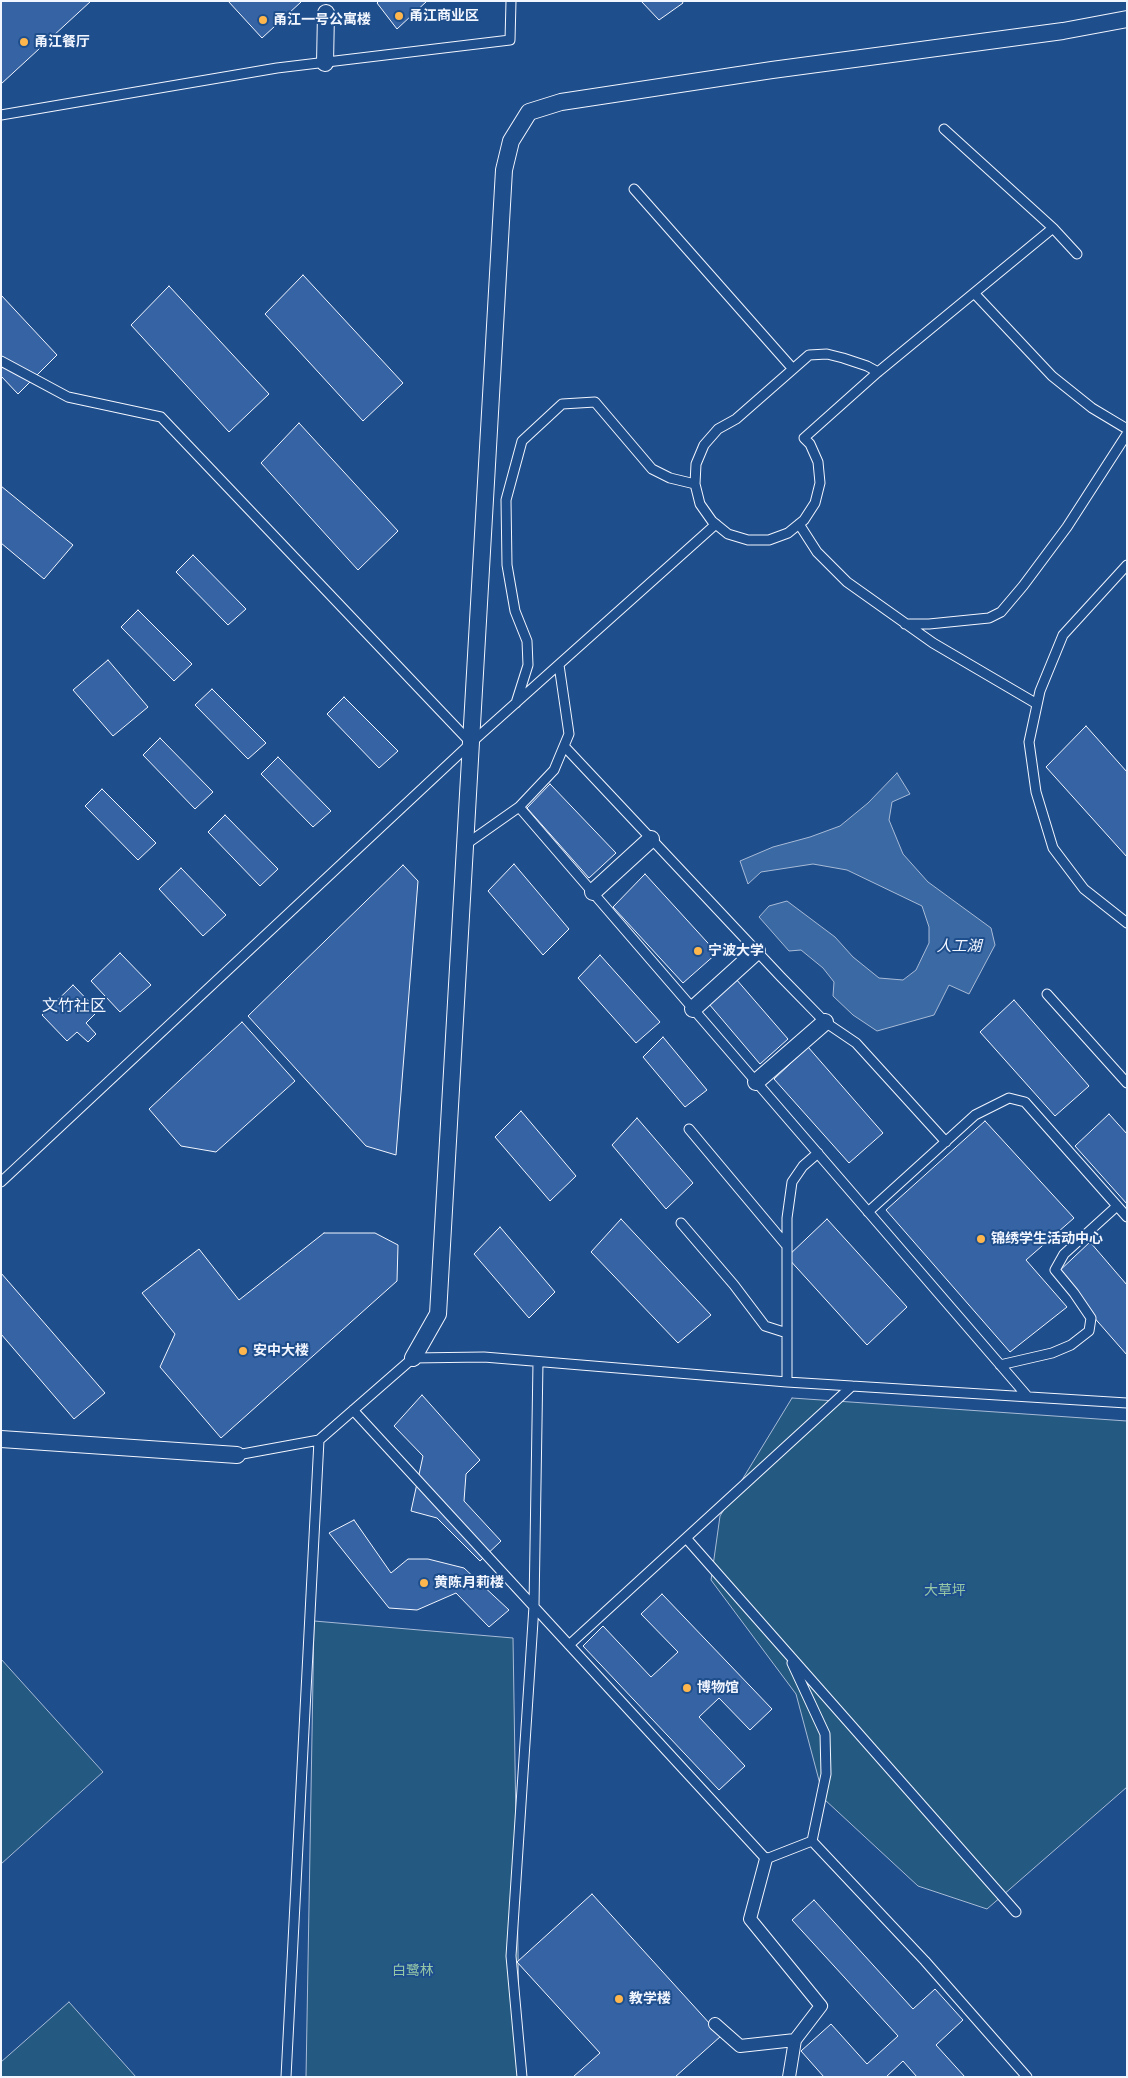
<!DOCTYPE html>
<meta charset="utf-8">
<style>
body{margin:0}
#map{position:relative;width:1128px;height:2078px;overflow:hidden;background:#1f4e8c;font-family:Helvetica,sans-serif}
canvas{display:block}
.frame{position:absolute;inset:0;border:2px solid #f2f6ff;pointer-events:none}
</style>
<div id="map">
<canvas width="1128" height="2078"></canvas>
<div class="frame"></div>
</div>
<script>
const context = document.querySelector('canvas').getContext('2d');
context.lineJoin = 'round';
function paint(path, color) { context.fillStyle = color; context.fill(path, 'evenodd'); }
const shape = rows => new Path2D(rows.map(r => 'M' + r).join(''));
function trace(path, color, width, dash) { context.strokeStyle = color; context.lineWidth = width; context.lineCap = dash ? 'butt' : 'round'; context.setLineDash(dash || []); context.stroke(path); }
function write(font, color, halo, rows, align = 'center') {
  context.font = font + ' Helvetica,"Noto Sans SC",sans-serif'; context.lineWidth = 4; context.setLineDash([]); context.textBaseline = 'middle'; context.strokeStyle = halo; context.fillStyle = color; for (const [text, x, y, turn = 0] of rows) {
    context.save(); context.translate(x, y); context.rotate((+turn || 0) * Math.PI / 180); context.textAlign = isNaN(turn) ? turn : align; if (halo) context.strokeText(text, 0, 0); context.fillText(text, 0, 0); context.restore();
  }
}
const green = shape([
 [792,1398,1127,1421,1127,1787,987,1909,918,1886,824,1799,796,1694,711,1580,720,1516,792,1398],
 [314,1621,513,1638,520,2077,306,2077,314,1621],
 [1,1659,103,1772,1,1864,1,1659],
 [69,2002,136,2077,1,2077,1,2062,69,2002]
]);
paint(green, '#245a82');
trace(green, '#a8bbd7', 1);
const water = shape([
 [897,773,910,794,892,802,889,820,903,854,928,882,991,928,995,945,969,994,949,985,934,1015,877,1031,853,1015,833,996,834,982,823,968,801,950,789,951,759,917,769,906,787,901,835,937,853,957,879,978,903,980,916,970,929,943,929,927,922,906,847,870,813,864,761,872,748,884,740,861,773,847,810,837,840,826,868,803,897,773]
]);
paint(water, '#3b69a3');
trace(water, '#a8bbd7', 1);
const building = shape([
 [1,1,91,1,1,84,1,1],
 [228,1,300,1,301,2,262,38,228,1],
 [379,1,427,1,397,29,377,3,379,1],
 [641,1,682,1,683,3,659,20,641,1],
 [303,275,403,383,363,421,265,314,303,275],
 [169,286,269,394,229,432,131,325,169,286],
 [1,295,57,355,18,394,1,376,1,295],
 [299,423,398,531,358,570,261,463,299,423],
 [1,486,73,545,44,579,1,543,1,486],
 [193,555,246,609,228,625,176,572,193,555],
 [138,610,192,664,174,681,121,627,138,610],
 [108,660,148,707,113,736,73,690,108,660],
 [212,689,266,743,248,759,195,705,212,689],
 [344,697,398,751,379,768,327,714,344,697],
 [1086,726,1127,772,1127,857,1046,767,1086,726],
 [160,738,213,792,195,809,143,755,160,738],
 [278,757,331,811,313,827,261,774,278,757],
 [550,784,616,853,589,878,527,808,550,784],
 [102,789,156,843,138,860,85,806,102,789],
 [225,815,278,869,260,886,208,832,225,815],
 [514,864,569,929,543,955,488,891,514,864],
 [403,865,418,881,396,1155,366,1146,248,1016,403,865],
 [181,868,226,915,203,936,159,889,181,868],
 [645,874,717,953,683,983,613,907,645,874],
 [120,953,151,985,120,1012,91,981,120,953],
 [600,955,660,1022,636,1043,578,978,600,955],
 [736,979,788,1039,760,1064,709,1004,736,979],
 [73,985,98,1011,86,1023,96,1034,88,1042,77,1032,67,1041,42,1015,73,985],
 [1014,1000,1089,1086,1055,1116,980,1032,1014,1000],
 [242,1022,295,1081,216,1152,181,1146,149,1109,242,1022],
 [663,1037,707,1090,685,1107,643,1057,663,1037],
 [808,1047,883,1133,849,1163,774,1079,808,1047],
 [521,1111,576,1176,550,1201,495,1137,521,1111],
 [1109,1114,1127,1134,1127,1204,1075,1146,1109,1114],
 [637,1118,693,1183,666,1209,612,1145,637,1118],
 [985,1121,1074,1218,1026,1260,1067,1307,1010,1352,886,1210,985,1121],
 [621,1219,711,1315,678,1343,591,1252,621,1219],
 [827,1219,907,1307,867,1345,787,1257,827,1219],
 [500,1227,555,1292,529,1318,474,1254,500,1227],
 [324,1233,375,1233,398,1245,397,1281,221,1438,160,1367,175,1334,142,1293,199,1249,239,1300,324,1233],
 [1090,1242,1127,1285,1127,1355,1056,1274,1090,1242],
 [1,1273,105,1393,74,1419,1,1334,1,1273],
 [422,1395,480,1460,466,1474,464,1501,501,1541,480,1561,437,1518,411,1511,423,1456,394,1426,422,1395],
 [354,1520,391,1573,408,1559,428,1559,464,1568,509,1610,489,1627,456,1593,417,1610,389,1608,329,1533,354,1520],
 [662,1594,772,1709,750,1730,719,1698,699,1717,745,1766,719,1790,583,1646,603,1626,651,1677,678,1652,641,1614,662,1594],
 [592,1894,721,2036,675,2077,573,2077,600,2053,517,1962,592,1894],
 [814,1900,913,2009,935,1989,963,2020,936,2045,965,2077,917,2077,903,2061,886,2077,824,2077,801,2051,831,2024,867,2064,898,2036,792,1920,814,1900]
]);
paint(building, '#3563a3');
trace(building, '#f2f6ff', 1);
const service = shape([
 [1,115,277,68,510,40,511,1],
 [634,189,793,369],
 [1053,228,1077,254],
 [974,293,1052,376,1092,408,1127,429],
 [1,361,68,397,161,417,471,743,1,1182],
 [878,372,867,366,843,358,827,354,809,355,736,419,718,429,704,445,696,464,695,484,700,504,712,521,728,534,748,540,769,540,788,533,804,520,815,503,820,483,818,462,810,444,804,438,878,372,1053,228,944,129],
 [799,524,817,552,847,582,933,643,1037,704],
 [1127,565,1063,635,1040,691,1029,742,1036,792,1053,848,1084,889,1127,923],
 [905,624,929,624,989,618,1001,612,1023,586,1067,527,1127,434],
 [516,703,528,665,527,641,515,611,507,565,506,500,522,441,562,404,595,402,652,469,670,478,695,484],
 [471,743,716,524],
 [564,746,781,977,825,1022,856,1043,946,1142],
 [519,807,1028,1397],
 [465,845,519,807,554,770,569,734,559,665],
 [1047,994,1127,1083],
 [689,1129,787,1246],
 [868,1212,975,1115,1009,1098,1025,1102,1127,1217],
 [681,1223,734,1285,765,1326,787,1333],
 [1000,1365,1052,1353,1071,1345,1089,1331,1091,1318,1074,1293,1055,1270,1064,1254,1117,1206],
 [787,1382,787,1218,792,1182,803,1166,818,1153],
 [353,1410,766,1859,812,1841],
 [237,1455,319,1440,413,1358,484,1357,787,1382,1127,1403],
 [686,1538,1016,1912],
 [569,1645,852,1386],
 [792,1663,825,1734,826,1774,812,1841],
 [812,1841,925,1961,1027,2077],
 [286,2077,319,1440],
 [522,2077,511,1956,534,1606,538,1362]
]);
const pedestrian = shape([
 [766,1859,750,1919,821,2006,795,2040,789,2077],
 [715,2024,740,2046,795,2040]
]);
const minor = shape([
 [325,63,326,13],
 [593,892,651,839],
 [693,1009,757,951],
 [756,1082,825,1022],
 [413,1358,438,1314,504,170,511,141,529,112,561,102,772,70,1063,31,1127,19],
 [1,1439,237,1455]
]);
trace(service, '#f2f6ff', 11);
trace(pedestrian, '#f2f6ff', 14);
trace(minor, '#f2f6ff', 18);
trace(service, '#1f4e8c', 9);
trace(pedestrian, '#1f4e8c', 12);
trace(minor, '#1f4e8c', 16);
for (const [x, y, r, color] of [
 [399,16,5,"#ffb74d"],
 [263,20,5,"#ffb74d"],
 [24,42,5,"#ffb74d"],
 [698,951,5,"#ffb74d"],
 [981,1239,5,"#ffb74d"],
 [243,1351,5,"#ffb74d"],
 [424,1583,5,"#ffb74d"],
 [687,1688,5,"#ffb74d"],
 [619,1999,5,"#ffb74d"]
]) { const dot = new Path2D(); dot.arc(x, y, r, 0, 2 * Math.PI); context.fillStyle = color; context.fill(dot); trace(dot, '#1f4e8c', 2); }
write('bold 14px', '#f2f6ff', '#1f4e8c', [
 ["甬江商业区",409,16],
 ["甬江一号公寓楼",273,20],
 ["甬江餐厅",34,42],
 ["宁波大学",708,951],
 ["锦绣学生活动中心",991,1239],
 ["安中大楼",253,1351],
 ["黄陈月莉楼",434,1583],
 ["博物馆",697,1688],
 ["教学楼",629,1999]
], 'left');
write('14px', '#97c8a6', '#1f4e8c', [
 ["大草坪",945,1591],
 ["白鹭林",413,1971]
]);
write('italic 15px', '#f2f6ff', '#1f4e8c', [
 ["人工湖",959,947]
]);
write('16px', '#f2f6ff', '#1f4e8c', [
 ["文竹社区",74,1007]
]);
</script>
